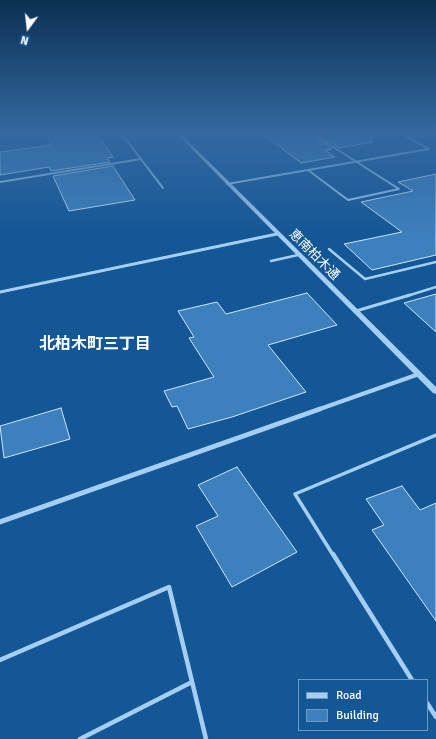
<!DOCTYPE html>
<meta charset="utf-8">
<style>
body{margin:0}
#map{position:relative;width:436px;height:739px;overflow:hidden;background:#145796;font-family:Signika,sans-serif}
canvas{display:block}
.legend{position:absolute;left:298px;top:679px;width:130px;height:52px;box-sizing:border-box;background:#145796;border:1px solid #729ac0;margin:0;padding:5px 7px;list-style:none;font-size:12px;color:#fff}
.legend li{display:flex;align-items:center;gap:8px;height:20px}
.legend b{width:20px;border:1px solid #729ac0}
.north{position:absolute;left:8px;top:8px;width:40px;height:40px;-webkit-text-stroke:3px #145796;paint-order:stroke;rotate:195deg;font-size:11px;font-weight:700;line-height:16px;text-align:center;color:#fff}
.north::after{content:'';display:block;margin:auto;width:14px;height:18px;background:#fff;clip-path:polygon(50% 0,100% 100%,50% 72%,0 100%)}
</style>
<div id="map">
<canvas width="436" height="739"></canvas>
<ul class="legend">
<li><b style="height:5px;background:#a4cef2"></b>Road</li>
<li><b style="height:11px;background:#3d80be"></b>Building</li>
</ul>
<div class="north">N</div>
</div>
<script>
const context = document.querySelector('canvas').getContext('2d');
context.lineJoin = 'round';
function paint(path, color) { context.fillStyle = color; context.fill(path, 'evenodd'); }
const shape = rows => new Path2D(rows.map(r => 'M' + r).join(''));
function trace(path, color, width, dash) { context.strokeStyle = color; context.lineWidth = width; context.lineCap = dash ? 'butt' : 'round'; context.setLineDash(dash || []); context.stroke(path); }
function write(font, color, halo, rows, align = 'center') {
  context.font = font + ' Signika,"Noto Sans JP",sans-serif'; context.lineWidth = 4; context.setLineDash([]); context.textBaseline = 'middle'; context.strokeStyle = halo; context.fillStyle = color; for (const [text, x, y, turn = 0] of rows) {
    context.save(); context.translate(x, y); context.rotate((+turn || 0) * Math.PI / 180); context.textAlign = isNaN(turn) ? turn : align; if (halo) context.strokeText(text, 0, 0); context.fillText(text, 0, 0); context.restore();
  }
}
const building = shape([
 [46,134,97,134,113,157,107,158,110,162,51,171,49,167,0,175,0,152,52,145,46,134],
 [263,134,311,134,332,149,325,150,335,157,301,163,263,134],
 [318,134,371,134,372,142,339,148,318,134],
 [113,166,135,200,69,211,53,176,113,166],
 [436,174,436,255,372,270,344,244,402,232,361,202,413,191,398,182,436,174],
 [307,293,337,325,268,345,306,392,232,417,188,429,177,406,172,407,164,391,214,377,189,338,194,337,178,311,217,302,226,314,307,293],
 [436,294,436,332,404,303,436,294],
 [61,408,70,439,4,458,0,426,61,408],
 [237,467,297,552,232,587,196,526,218,516,198,485,237,467],
 [402,486,420,510,436,503,436,621,372,530,384,525,366,499,402,486]
]);
paint(building, '#3d80be');
trace(building, '#cce6fd', 1);
trace(shape([
 [124,137,163,188],
 [308,170,348,200,399,189,313,134],
 [0,182,141,159],
 [227,184,429,149,402,134]
]), '#a4cef2', 2);
trace(shape([
 [329,249,365,279,436,262],
 [271,261,298,255],
 [407,296,436,287]
]), '#a4cef2', 2.5);
trace(shape([
 [356,311,410,295]
]), '#a4cef2', 3);
trace(shape([
 [333,555,295,494,436,435]
]), '#a4cef2', 3.5);
trace(shape([
 [333,554,412,680],
 [0,660,169,587,206,739],
 [427,703,436,717],
 [80,739,192,682]
]), '#a4cef2', 4.5);
trace(shape([
 [0,292,277,234]
]), '#a4cef2', 3);
trace(shape([
 [317,410,419,374]
]), '#a4cef2', 4);
trace(shape([
 [0,522,320,409]
]), '#a4cef2', 5);
paint(shape([
 [181,134,436,387,436,394,433,393,177,134,181,134]
]), '#a4cef2');
const sky = context.createLinearGradient(0, 0, 0, 238);
sky.addColorStop(0, '#0b3052');
sky.addColorStop(0.56, '#3469a0');
sky.addColorStop(1, '#3469a000');
context.fillStyle = sky;
context.fillRect(0, 0, 436, 238);
write('13px', '#fff', '#145796', [
 ["恵南柏木通",314,255,45]
]);
write('bold 16px', '#fff', '#145796', [
 ["北柏木町三丁目",95,345]
]);
</script>
